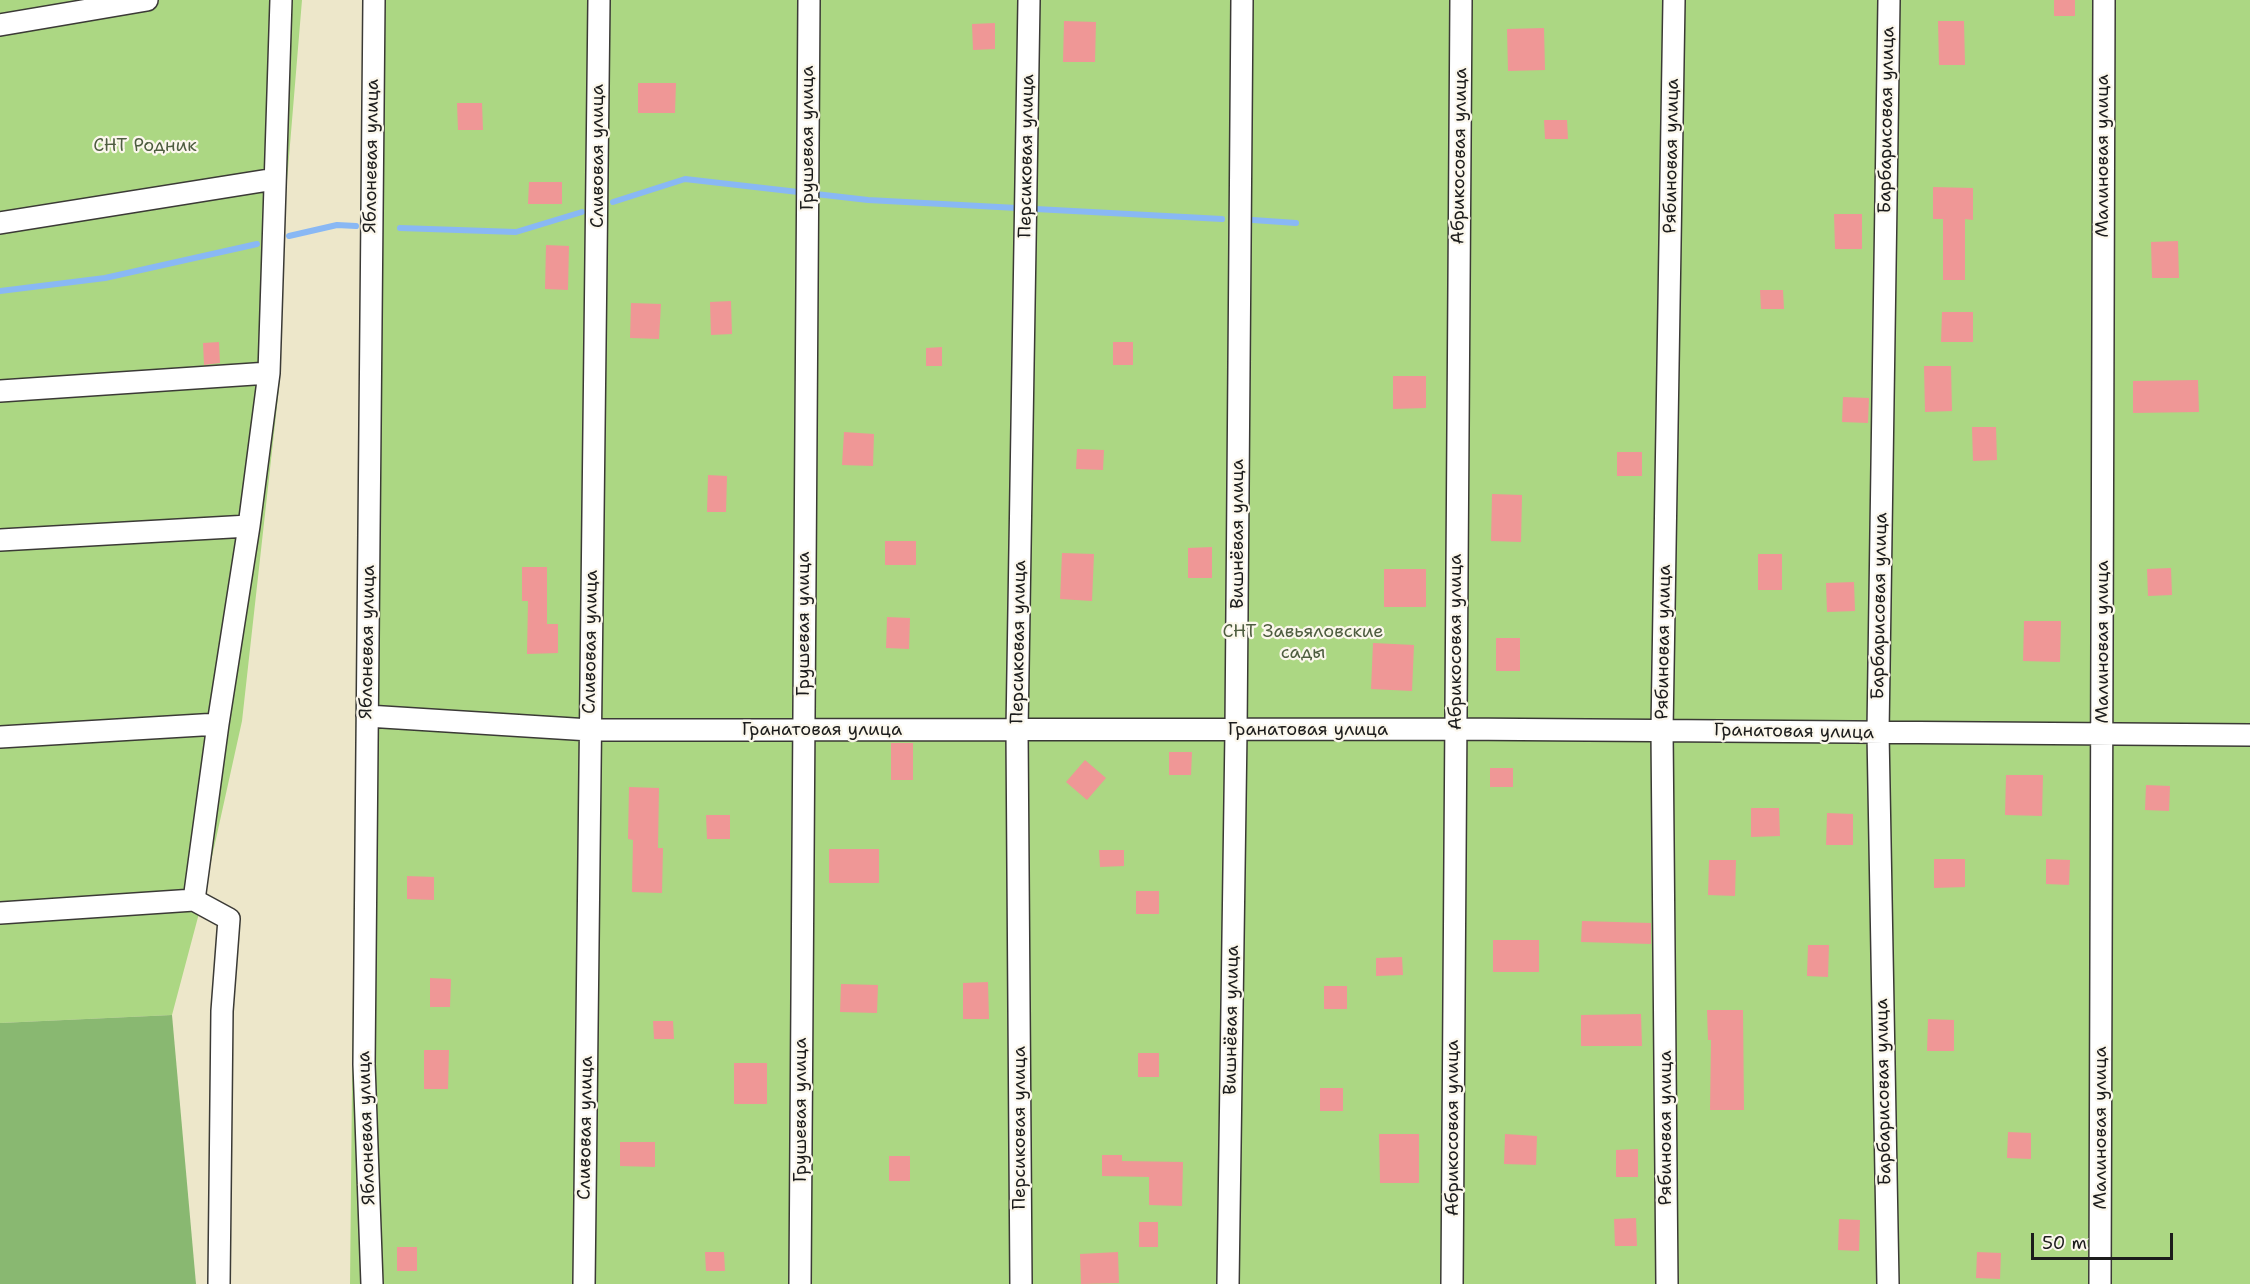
<!DOCTYPE html>
<meta charset="utf-8">
<style>
body{margin:0}
#map{position:relative;width:2250px;height:1284px;overflow:hidden;background:#ede7ca;font-family:"Shantell Sans",sans-serif}
canvas{display:block}
.scale{position:absolute;left:2031px;top:1233px;width:142px;height:27px;box-sizing:border-box;border:3px solid #1c1c1c;border-top:0;padding-left:8px;font-size:18px;line-height:21px;white-space:nowrap;color:#1c1c1c;-webkit-text-stroke:4px #fbf7ec;paint-order:stroke}
</style>
<div id="map">
<canvas width="2250" height="1284"></canvas>
<div class="scale">50 m</div>
</div>
<script>
const context = document.querySelector('canvas').getContext('2d');
context.lineJoin = 'round';
function paint(path, color) { context.fillStyle = color; context.fill(path, 'evenodd'); }
const shape = rows => new Path2D(rows.map(r => 'M' + r).join(''));
function trace(path, color, width, dash) { context.strokeStyle = color; context.lineWidth = width; context.lineCap = dash ? 'butt' : 'round'; context.setLineDash(dash || []); context.stroke(path); }
function write(font, color, halo, rows, align = 'center') {
  context.font = font + ' "Shantell Sans",sans-serif'; context.lineWidth = 4.5; context.setLineDash([]); context.textBaseline = 'middle'; context.strokeStyle = halo; context.fillStyle = color; for (const [text, x, y, turn = 0] of rows) {
    context.save(); context.translate(x, y); context.rotate((+turn || 0) * Math.PI / 180); context.textAlign = isNaN(turn) ? turn : align; if (halo) context.strokeText(text, 0, 0); context.fillText(text, 0, 0); context.restore();
  }
}
paint(shape([
 [0,0,302,0,284,217,280,379,242,721,202,902,172,1015,0,1023],
 [363,0,2250,0,2250,1284,350,1284]
]), '#acd783');
paint(shape([
 [172,1015,196,1284,0,1284,0,1023]
]), '#89b871');
trace(shape([
 [613,202,685,179,868,200,1222,219],
 [1253,220,1296,223],
 [400,228,516,232,582,212],
 [289,236,337,225,356,226],
 [0,291,105,278,257,244]
]), '#89b8f4', 6);
paint(shape([
 [2054,0,2075,0,2075,16,2054,16],
 [1064,21,1096,22,1095,62,1063,62],
 [1938,21,1964,21,1965,65,1939,65],
 [995,23,995,49,973,50,972,24],
 [1544,28,1545,70,1508,71,1507,29],
 [638,83,676,83,675,113,638,113],
 [457,103,482,103,483,130,458,130],
 [1544,120,1567,120,1568,139,1545,139],
 [529,182,562,182,562,204,528,204],
 [1933,187,1973,188,1973,220,1965,219,1965,280,1943,280,1943,219,1933,219],
 [1834,214,1862,214,1862,249,1835,249],
 [2178,241,2179,278,2152,278,2151,242],
 [546,245,569,246,568,290,545,289],
 [1760,290,1783,290,1784,309,1761,309],
 [731,301,732,334,711,335,710,302],
 [631,303,661,304,659,339,630,338],
 [1942,312,1973,312,1973,342,1941,342],
 [219,342,220,363,204,365,203,343],
 [1113,342,1133,342,1133,365,1113,365],
 [942,347,942,366,926,366,926,348],
 [1924,366,1951,366,1952,411,1925,412],
 [1393,376,1426,376,1426,408,1393,409],
 [2198,380,2199,412,2133,413,2133,381],
 [1843,397,1869,398,1868,423,1842,422],
 [1972,427,1996,427,1997,460,1973,461],
 [844,432,874,434,873,466,842,465],
 [1077,449,1104,450,1103,470,1076,469],
 [1617,452,1642,452,1642,476,1617,476],
 [708,475,727,476,726,512,707,512],
 [1492,494,1522,495,1521,542,1491,541],
 [885,541,916,541,916,565,885,565],
 [1212,547,1212,578,1188,578,1188,548],
 [1062,553,1094,554,1092,601,1060,599],
 [1758,554,1782,554,1782,590,1758,590],
 [522,567,547,567,547,624,558,624,558,653,527,654,528,601,522,601],
 [2171,568,2172,595,2148,596,2147,569],
 [1384,569,1426,569,1426,607,1384,607],
 [1854,582,1855,611,1827,612,1826,583],
 [887,617,910,618,909,649,886,648],
 [2024,621,2061,621,2060,662,2023,661],
 [1496,638,1520,638,1520,671,1496,671],
 [1373,643,1414,645,1412,691,1371,689],
 [891,743,913,743,913,780,891,780],
 [1169,752,1192,752,1191,775,1169,775],
 [1085,760,1106,778,1087,800,1066,782],
 [1490,768,1513,768,1513,787,1490,787],
 [2006,775,2043,775,2042,816,2005,815],
 [2146,785,2170,786,2169,811,2145,810],
 [629,787,659,788,658,848,663,848,662,893,632,892,633,840,628,839],
 [1751,808,1779,808,1780,836,1751,837],
 [1827,813,1853,814,1853,845,1826,845],
 [706,815,730,815,730,839,707,839],
 [829,849,879,849,879,883,829,883],
 [1099,850,1124,850,1124,866,1100,867],
 [1934,859,1965,859,1965,887,1934,888],
 [2046,859,2070,860,2069,885,2046,884],
 [1709,860,1736,860,1735,896,1708,895],
 [407,876,434,877,434,900,407,899],
 [1136,891,1159,891,1159,914,1136,914],
 [1582,921,1651,923,1651,944,1581,942],
 [1493,940,1539,940,1539,972,1493,972],
 [1808,945,1829,945,1828,977,1807,976],
 [1402,957,1403,975,1376,976,1376,958],
 [430,978,451,979,450,1007,430,1007],
 [988,982,989,1019,963,1019,963,983],
 [841,984,878,985,877,1013,840,1012],
 [1324,986,1347,986,1347,1009,1324,1009],
 [1707,1010,1743,1010,1744,1110,1710,1110,1711,1040,1708,1040],
 [1641,1014,1642,1046,1581,1046,1581,1015],
 [1928,1019,1954,1020,1954,1051,1927,1051],
 [653,1021,673,1021,674,1039,654,1039],
 [424,1050,449,1050,448,1089,424,1089],
 [1138,1053,1159,1053,1159,1077,1138,1077],
 [734,1063,767,1063,767,1104,734,1104],
 [1320,1088,1343,1088,1343,1111,1320,1111],
 [2008,1132,2031,1133,2031,1159,2007,1158],
 [1379,1134,1419,1134,1419,1183,1380,1183],
 [1505,1134,1537,1136,1536,1165,1504,1164],
 [620,1142,655,1142,655,1167,620,1166],
 [1638,1149,1638,1177,1616,1177,1616,1150],
 [1102,1155,1122,1155,1122,1161,1183,1162,1182,1206,1149,1205,1149,1177,1102,1176],
 [889,1156,910,1156,910,1181,889,1181],
 [1636,1218,1637,1246,1615,1246,1614,1219],
 [1839,1219,1860,1220,1859,1251,1838,1250],
 [1139,1222,1158,1222,1158,1247,1139,1247],
 [397,1247,417,1247,417,1271,397,1271],
 [705,1252,724,1252,725,1271,706,1271],
 [1118,1252,1119,1283,1081,1284,1080,1254],
 [1977,1252,2001,1253,2000,1279,1976,1278]
]), '#ef9796');
const minor = shape([
 [0,25,147,0],
 [0,223,275,179],
 [269,373,281,0],
 [0,391,269,373,249,526,218,724,194,900],
 [0,540,249,526],
 [367,716,590,730,1455,729,2250,735],
 [0,737,218,724],
 [0,913,194,900,229,919,222,1011,219,1284],
 [372,1284,364,1064,374,0],
 [584,1284,599,0],
 [800,1284,809,0],
 [1021,1284,1017,730,1029,0],
 [1228,1284,1236,731,1242,0],
 [1452,1284,1461,0],
 [1667,1284,1662,730,1674,0],
 [1888,1284,1878,732,1889,0],
 [2100,1284,2104,0]
]);
trace(minor, '#3b3a36', 24);
trace(minor, '#fff', 21);
write('18px', '#1c1c1c', '#fbf7ec', [
 ["Барбарисовая улица",1887,120,-89],
 ["Грушевая улица",808,138,-90],
 ["Яблоневая улица",372,156,-89],
 ["Сливовая улица",598,156,-90],
 ["Персиковая улица",1027,156,-89],
 ["Абрикосовая улица",1460,156,-89],
 ["Рябиновая улица",1672,156,-89],
 ["Малиновая улица",2103,156,-90],
 ["Вишнёвая улица",1238,534,-90],
 ["Барбарисовая улица",1880,606,-89],
 ["Грушевая улица",804,624,-90],
 ["Яблоневая улица",368,642,-89],
 ["Сливовая улица",591,642,-89],
 ["Персиковая улица",1019,642,-89],
 ["Абрикосовая улица",1456,642,-90],
 ["Рябиновая улица",1664,642,-89],
 ["Малиновая улица",2103,642,-90],
 ["Гранатовая улица",822,730],
 ["Гранатовая улица",1308,730],
 ["Гранатовая улица",1794,732,1],
 ["Вишнёвая улица",1232,1020,-89],
 ["Барбарисовая улица",1884,1092,-91],
 ["Грушевая улица",801,1110,-90],
 ["Яблоневая улица",367,1128,-92],
 ["Сливовая улица",586,1128,-89],
 ["Персиковая улица",1020,1128,-90],
 ["Абрикосовая улица",1453,1128,-90],
 ["Рябиновая улица",1666,1128,-90],
 ["Малиновая улица",2101,1128,-90]
]);
write('18px', '#4e5d40', '#fbf7ec', [
 ["СНТ Родник",145,146],
 ["СНТ Завьяловские",1303,632],
 ["сады",1303,653]
]);
</script>
